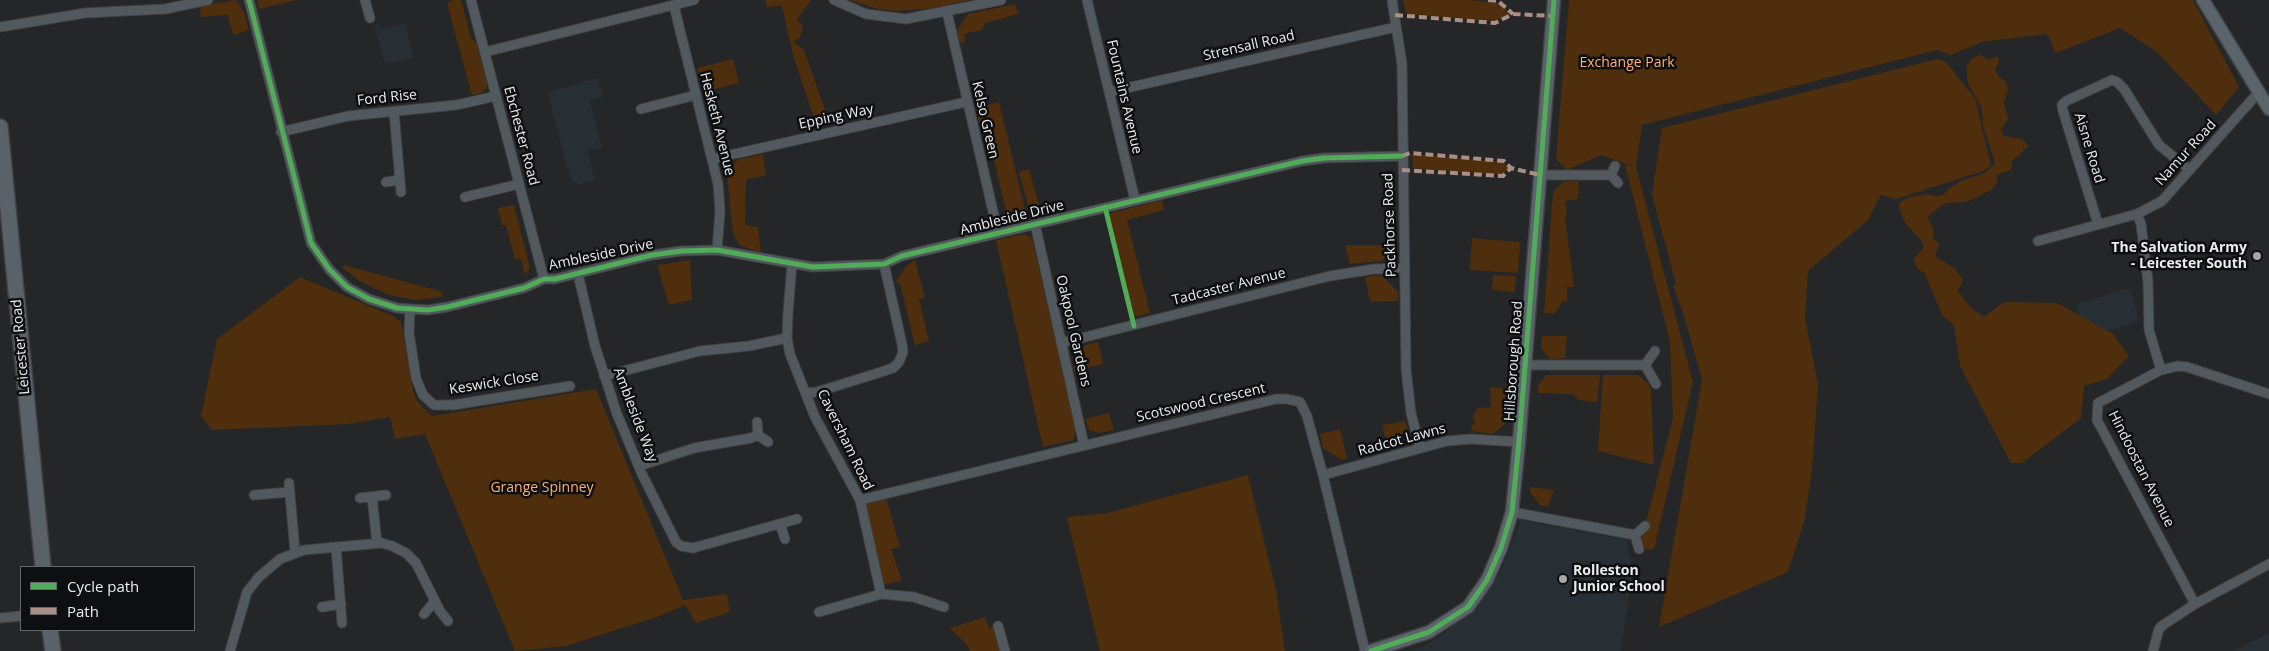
<!DOCTYPE html>
<style>
body{margin:0}
#map{position:relative;width:2269px;height:651px;overflow:hidden;background:#242627;font-family:"Open Sans",sans-serif}
canvas{display:block}
.legend{position:absolute;left:20px;top:566px;width:175px;height:65px;box-sizing:border-box;background:#0d0f10;border:1px solid #656769;margin:0;padding:6px 9px;list-style:none;font-size:15px;color:#eaecee}
.legend li{display:flex;align-items:center;gap:10px;height:25px}
.legend b{width:25px;border:1px solid #656769}
</style>
<div id="map">
<canvas width="2269" height="651"></canvas>
<ul class="legend">
<li><b style="height:6px;background:#51ab58"></b>Cycle path</li>
<li><b style="height:6px;background:#ac8f84"></b>Path</li>
</ul>
</div>
<script>
const context = document.querySelector('canvas').getContext('2d');
context.lineJoin = 'round';
function paint(path, color) { context.fillStyle = color; context.fill(path, 'evenodd'); }
const shape = rows => new Path2D(rows.map(r => 'M' + r).join(''));
function trace(path, color, width, dash) { context.strokeStyle = color; context.lineWidth = width; context.lineCap = dash ? 'butt' : 'round'; context.setLineDash(dash || []); context.stroke(path); }
function write(font, color, halo, rows, align = 'center') {
  context.font = font + ' "Open Sans",sans-serif'; context.lineWidth = 5; context.setLineDash([]); context.textBaseline = 'middle'; context.strokeStyle = halo; context.fillStyle = color; for (const [text, x, y, turn = 0] of rows) {
    context.save(); context.translate(x, y); context.rotate((+turn || 0) * Math.PI / 180); context.textAlign = isNaN(turn) ? turn : align; if (halo) context.strokeText(text, 0, 0); context.fillText(text, 0, 0); context.restore();
  }
}
paint(shape([
 [405,23,414,58,385,64,374,25,378,24,382,29],
 [598,78,603,97,590,101,602,148,588,151,595,180,578,185,570,178,547,92],
 [2130,288,2140,321,2086,337,2076,304],
 [1521,520,1627,540,1633,572,1621,651,1411,651,1421,648,1444,633,1472,608,1490,587,1503,566],
 [2269,633,2269,651,2232,651]
]), '#272e34');
paint(shape([
 [236,0,244,12,249,30,233,35,228,15,201,17,200,6],
 [257,0,297,0,259,9],
 [452,0,461,0,471,38,476,42,487,83,486,89,481,93,472,95,447,4],
 [765,0,811,0,797,20,803,25,800,38,793,42,804,50,830,124,817,127,793,55,782,6,767,7],
 [849,0,969,0,933,8,897,11,878,9],
 [1403,0,1469,0,1497,3,1510,13,1495,21,1406,14],
 [1569,0,2193,0,2239,87,2216,115,2157,52,2120,28,2056,53,2047,34,1982,42,1951,55,1937,50,1642,125,1636,167,1693,382,1654,549,1639,549,1673,418,1670,342,1625,165,1632,166,1601,155,1567,170,1556,159],
 [1015,4,1018,14,985,23,982,30,964,34,965,42,960,43,957,30,968,14],
 [1980,55,1989,60,1998,56,1999,64,1995,69,1999,77,2006,82,2008,91,2004,102,2008,119,2001,130,2003,136,2022,139,2029,146,2012,161,2011,170,1997,175,1997,182,1993,189,1967,202,1945,203,1927,217,1933,228,1933,238,1939,244,1935,256,1955,269,1963,280,1958,291,1971,308,1984,317,2004,302,2057,303,2113,334,2129,356,2107,379,2084,386,2081,418,2022,463,2011,463,1960,366,1954,325,1942,315,1925,274,1917,268,1914,259,1924,247,1921,240,1905,223,1899,208,1900,202,1910,197,1926,194,1937,196,1944,194,1951,187,1961,181,1985,173,1995,163,1983,125,1982,109,1968,83,1967,77,1967,66,1972,58],
 [733,59,739,83,703,92,697,68],
 [1937,59,1946,62,1975,98,1991,166,1983,171,1896,199,1881,195,1868,220,1808,271,1805,318,1818,385,1812,471,1804,522,1788,572,1659,627,1702,380,1684,316,1673,285,1676,284,1652,195,1662,128],
 [999,102,1027,218,1009,223,989,138,983,135,976,108],
 [763,154,766,176,746,179,745,225,758,227,761,253,739,245,733,233,727,175,737,160],
 [1412,154,1503,162,1509,168,1502,175,1413,168],
 [1029,169,1042,215,1033,217,1031,216,1019,172],
 [1579,181,1578,199,1565,201,1567,216,1565,217,1574,287,1567,287,1567,301,1563,301,1555,313,1544,313,1553,192,1563,182],
 [1162,200,1164,210,1127,220,1150,313,1134,317,1108,214],
 [514,205,530,268,525,276,521,259,515,260,506,225,502,225,498,208],
 [1024,234,1031,237,1033,242,1076,430,1073,440,1043,447,996,240],
 [1472,238,1520,242,1518,273,1470,270],
 [1345,245,1397,245,1381,261,1350,264],
 [690,260,692,300,669,305,657,265],
 [915,260,925,298,919,299,929,341,915,345,900,284,896,281,906,266],
 [344,265,443,292,442,297,415,300,389,295,358,280,343,268],
 [1381,275,1398,292,1398,301,1370,302,1365,277],
 [1493,275,1516,276,1515,292,1492,290],
 [300,277,393,316,401,322,413,391,417,401,432,416,596,389,683,600,727,594,730,612,696,623,685,605,660,616,566,646,515,651,425,434,395,439,390,417,349,424,212,430,201,416,217,339],
 [1542,336,1567,336,1565,358,1550,359,1541,349],
 [1098,342,1103,364,1074,371,1073,366,1085,345],
 [1546,375,1600,375,1597,402,1578,400,1573,394,1538,393,1538,386],
 [1603,375,1638,375,1648,383,1651,390,1654,465,1598,451],
 [1490,387,1509,389,1505,424,1493,434,1472,431,1471,425,1475,424,1473,415,1478,408,1491,407],
 [1109,413,1114,430,1099,433,1089,430,1085,419],
 [1405,421,1407,427,1395,446,1388,448,1382,425],
 [1340,429,1347,458,1342,460,1323,448,1320,434],
 [1248,475,1276,590,1285,651,1100,651,1067,517,1107,513],
 [1530,487,1554,490,1548,507,1540,505,1531,494],
 [885,494,900,547,891,549,902,581,879,585,860,500],
 [985,617,989,628,998,626,1005,651,970,651,967,645,950,628]
]), '#4e2e0d');
const street = shape([
 [249,0,311,243,329,269,347,287,369,299,397,308,428,310,447,307,524,288,544,279,555,279,652,255,681,251,717,250,813,267,884,264,902,256,1302,161,1324,158,1402,156],
 [365,0,370,18],
 [471,0,544,279],
 [834,0,866,14,906,19,1001,0],
 [1087,0,1135,200],
 [1392,0,1402,64,1406,369,1411,413,1420,448],
 [674,6,718,184,720,211,717,250],
 [947,12,998,233],
 [0,27,85,13,165,9,208,0],
 [485,52,694,0],
 [1109,92,1396,27],
 [641,109,696,95],
 [394,112,401,192],
 [281,132,348,116,456,105,496,96],
 [712,159,966,102],
 [1540,175,1611,175,1615,166],
 [1611,175,1618,183],
 [386,182,400,180],
 [465,197,519,184],
 [2137,214,2141,224,2148,282,2149,330,2161,370],
 [1035,224,1084,445],
 [2098,224,2063,111,2062,105,2066,101,2112,80,2117,82,2124,89,2159,145,2190,170],
 [2038,241,2137,214,2162,201,2258,93],
 [792,264,788,313,787,338,790,354,815,417,860,500,881,594,819,612],
 [578,274,595,346,617,414,642,474,676,542,681,546,693,548,797,519],
 [410,310,409,333,416,378,423,395,434,405,453,405,570,386],
 [1061,343,1330,276,1374,269,1405,268],
 [1525,365,1645,365,1655,351],
 [1645,365,1656,384],
 [604,376,700,351,749,346,787,338],
 [807,393,817,392,878,373,893,368,899,362,903,352,902,344,884,264],
 [758,435,768,442],
 [639,466,694,448,751,438,758,435,757,422],
 [1323,475,1447,441,1471,439,1519,442],
 [289,483,295,552],
 [254,495,290,492],
 [372,497,377,543],
 [360,498,386,495],
 [860,500,1276,399,1287,399,1300,402,1307,416,1323,475,1365,651],
 [1512,512,1635,535,1645,526],
 [780,524,785,539],
 [1635,535,1639,549],
 [336,547,342,623],
 [881,594,914,597,944,607],
 [2195,604,2097,420,2098,403,2161,370,2178,366,2187,367,2269,394],
 [322,607,341,604],
 [424,614,435,601],
 [0,618,21,616],
 [998,626,1005,651],
 [230,651,247,592,259,577,280,559,304,550,382,543,392,546,406,553,416,563,440,611,448,621],
 [2153,651,2159,629,2163,625,2195,604,2269,564]
]);
const secondary = shape([
 [2203,0,2269,109],
 [1371,651,1429,632,1468,607,1487,580,1501,548,1512,512,1519,442,1554,0]
]);
const primary = shape([
 [0,127,43,567],
 [50,630,53,651]
]);
trace(street, '#414242', 11);
trace(secondary, '#414242', 15);
trace(primary, '#414242', 18);
trace(street, '#52595e', 9);
trace(secondary, '#5b646b', 12);
trace(primary, '#5a6269', 15);
trace(shape([
 [1488,0,1498,1,1513,14],
 [1395,15,1495,23,1513,14,1553,16],
 [1402,156,1410,153,1504,161,1511,168,1540,175],
 [1402,170,1503,176,1511,168]
]), '#ac8f84', 4, [8, 4]);
trace(shape([
 [249,0,311,243,329,269,347,287,369,299,397,308,428,310,447,307,524,288,544,279,555,279,652,255,681,251,717,250,813,267,884,264,902,256,1302,161,1324,158,1402,156],
 [1105,207,1134,326],
 [1371,651,1429,632,1468,607,1487,580,1501,548,1512,512,1519,442,1554,0]
]), '#51ab58', 5);
for (const [x, y, r, color] of [
 [2257,256,5,"#a5a7a8"],
 [1563,579,5,"#a5a7a8"]
]) { const dot = new Path2D(); dot.arc(x, y, r, 0, 2 * Math.PI); context.fillStyle = color; context.fill(dot); trace(dot, '#0d0f10', 2); }
write('14px', '#eaecee', '#0d0f10', [
 ["Strensall Road",1249,46,-13],
 ["Fountains Avenue",1124,97,77],
 ["Ford Rise",387,98,-6],
 ["Epping Way",836,117,-12],
 ["Kelso Green",985,120,77],
 ["Hesketh Avenue",717,124,76],
 ["Ebchester Road",521,136,75],
 ["Aisne Road",2089,148,73],
 ["Namur Road",2186,153,-48],
 ["Ambleside Drive",1012,218,-14],
 ["Packhorse Road",1390,225,-92],
 ["Ambleside Drive",601,255,-12],
 ["Tadcaster Avenue",1229,287,-14],
 ["Oakpool Gardens",1073,331,77],
 ["Leicester Road",21,347,-95],
 ["Hillsborough Road",1514,361,-86],
 ["Keswick Close",494,383,-9],
 ["Scotswood Crescent",1201,403,-13],
 ["Ambleside Way",635,415,69],
 ["Caversham Road",845,440,64],
 ["Radcot Lawns",1402,440,-15],
 ["Hindoostan Avenue",2141,469,63]
]);
write('14px', '#fdb06e', '#0d0f10', [
 ["Exchange Park",1627,63],
 ["Grange Spinney",542,488]
]);
write('bold 14px', '#eaecee', '#0d0f10', [
 ["The Salvation Army",2247,248],
 ["- Leicester South",2247,264],
 ["Rolleston",1573,571,"left"],
 ["Junior School",1573,587,"left"]
], 'right');
</script>
